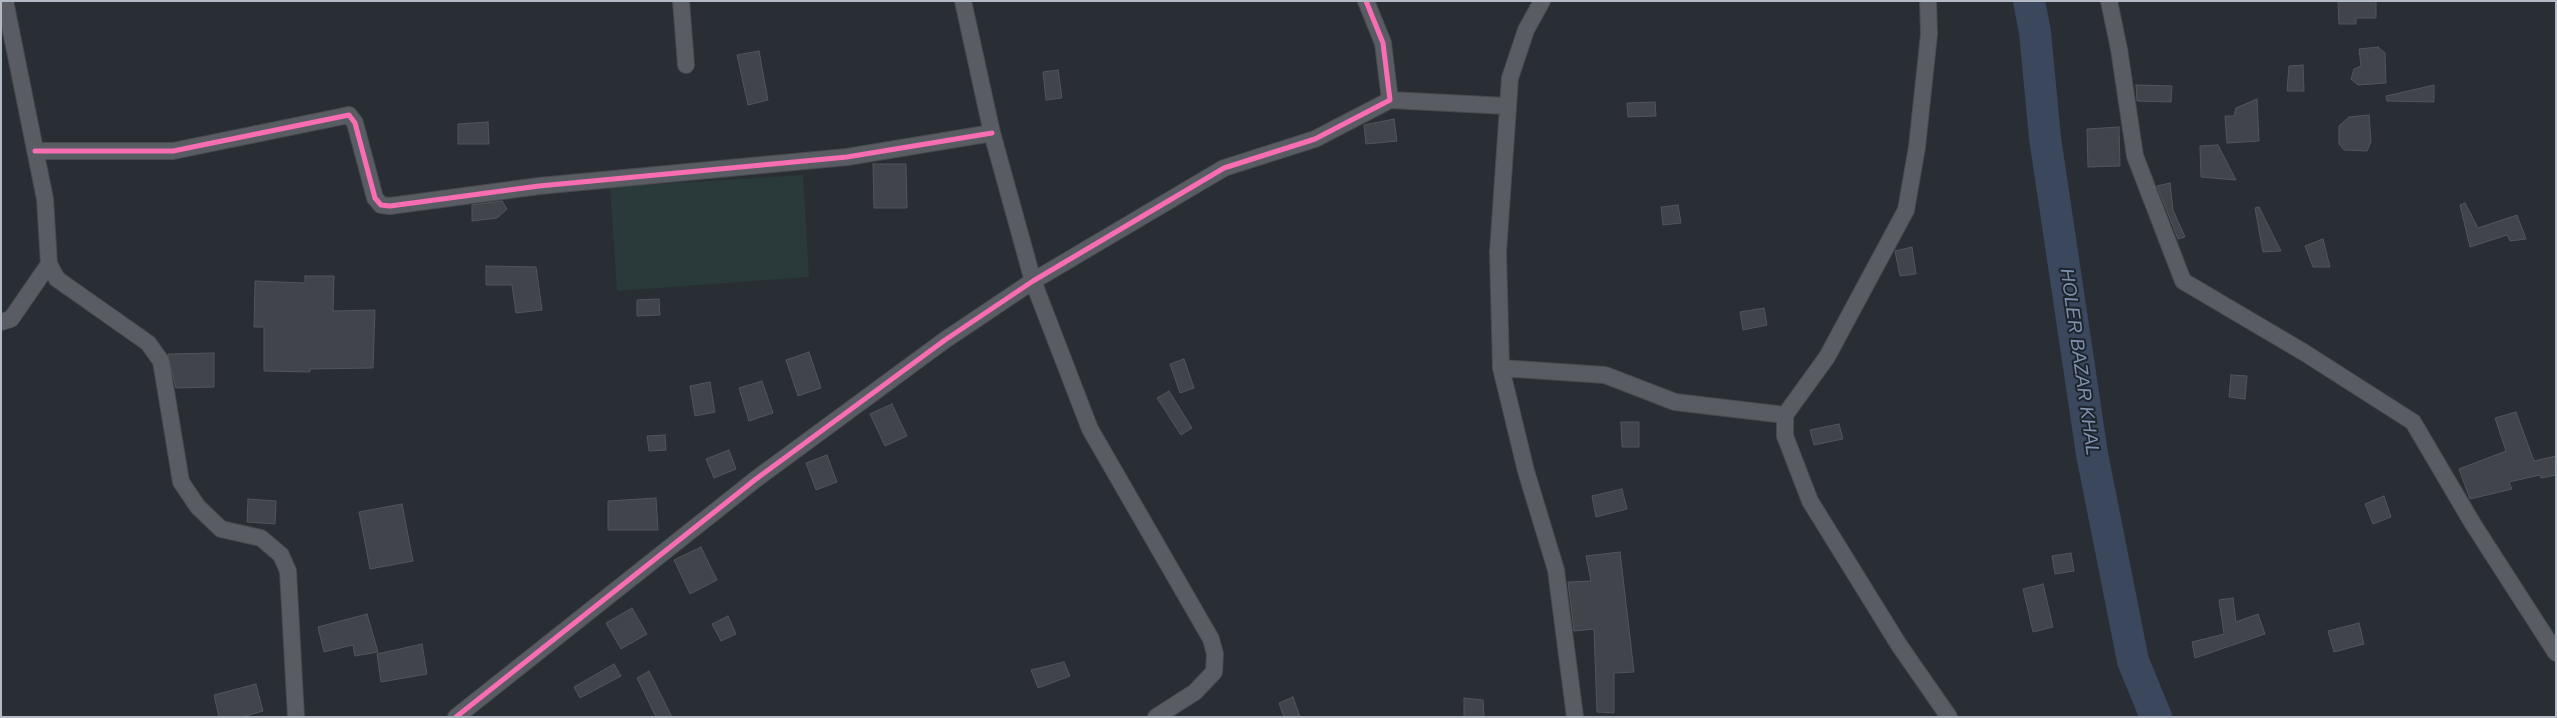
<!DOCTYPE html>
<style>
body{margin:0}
#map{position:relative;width:2557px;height:718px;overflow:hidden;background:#292e34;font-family:Helvetica,sans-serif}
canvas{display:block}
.frame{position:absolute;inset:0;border:2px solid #b3bac5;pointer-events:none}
</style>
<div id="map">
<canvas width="2557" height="718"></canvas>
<div class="frame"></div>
</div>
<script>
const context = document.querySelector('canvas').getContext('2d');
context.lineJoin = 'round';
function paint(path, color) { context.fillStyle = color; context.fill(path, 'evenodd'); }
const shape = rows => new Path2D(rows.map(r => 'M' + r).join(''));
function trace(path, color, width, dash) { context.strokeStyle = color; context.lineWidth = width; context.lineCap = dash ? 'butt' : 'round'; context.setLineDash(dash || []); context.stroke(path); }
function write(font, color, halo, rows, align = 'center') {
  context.font = font + ' Helvetica,sans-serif'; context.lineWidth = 4; context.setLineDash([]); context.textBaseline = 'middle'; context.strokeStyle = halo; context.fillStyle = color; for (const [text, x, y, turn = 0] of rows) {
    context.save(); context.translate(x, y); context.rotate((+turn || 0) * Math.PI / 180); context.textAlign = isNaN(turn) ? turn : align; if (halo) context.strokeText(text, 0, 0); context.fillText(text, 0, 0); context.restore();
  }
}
paint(shape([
 [803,175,809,277,617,291,610,187]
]), '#2a393a');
trace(shape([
 [2029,1,2035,32,2045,138,2092,454,2133,661,2156,717]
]), '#3a475c', 32);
const building = shape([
 [2338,1,2376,1,2376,18,2356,18,2356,24,2339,24,2338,1],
 [2378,47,2385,53,2386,83,2358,85,2351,79,2354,69,2361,66,2359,49,2378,47],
 [759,51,768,100,748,105,737,55,759,51],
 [2303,65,2304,91,2287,91,2289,66,2303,65],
 [1058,70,1062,98,1046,100,1043,72,1058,70],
 [2136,85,2172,86,2171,102,2137,101,2136,85],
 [2434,85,2434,102,2387,101,2386,96,2434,85],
 [2257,99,2259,141,2227,143,2225,116,2234,116,2236,108,2257,99],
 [1655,102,1656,116,1628,117,1627,103,1655,102],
 [2369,115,2371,142,2367,151,2344,150,2339,144,2339,126,2349,117,2369,115],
 [1394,119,1397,141,1366,144,1364,125,1394,119],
 [488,122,489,144,458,144,458,124,488,122],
 [2119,127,2120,166,2088,167,2087,129,2119,127],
 [2218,145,2236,180,2201,177,2200,146,2218,145],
 [873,164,906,164,907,208,874,208,873,164],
 [2170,183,2173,210,2185,237,2178,239,2157,186,2170,183],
 [502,201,507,209,497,218,472,221,472,205,502,201],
 [2465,203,2478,228,2517,215,2526,239,2510,241,2507,235,2470,247,2460,205,2465,203],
 [1678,205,1681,223,1663,225,1661,207,1678,205],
 [2259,207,2281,251,2263,252,2255,208,2259,207],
 [2323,239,2330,267,2313,267,2305,246,2323,239],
 [1912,247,1916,274,1900,276,1895,251,1912,247],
 [486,266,536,267,542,310,516,313,512,285,486,285,486,266],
 [305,276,334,276,333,311,375,310,373,368,310,369,310,372,264,371,264,327,254,327,255,281,305,283,305,276],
 [659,299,660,315,637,316,637,300,659,299],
 [1764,308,1767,325,1743,330,1740,312,1764,308],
 [809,352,821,388,798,396,786,360,809,352],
 [214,353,214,387,176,388,168,354,214,353],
 [1184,359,1194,388,1180,393,1170,364,1184,359],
 [2231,375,2247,376,2245,399,2229,397,2231,375],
 [762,381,773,413,749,421,739,388,762,381],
 [710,382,715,412,695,416,690,386,710,382],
 [1169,391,1192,428,1181,435,1157,398,1169,391],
 [892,404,907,436,885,446,870,414,892,404],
 [2516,412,2534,461,2556,456,2556,475,2541,478,2540,475,2509,482,2512,489,2470,499,2459,469,2506,451,2495,418,2516,412],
 [1621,422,1639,422,1639,447,1622,447,1621,422],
 [1839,424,1843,439,1814,445,1810,430,1839,424],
 [665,435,666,450,649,451,647,436,665,435],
 [729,450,736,469,714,478,706,459,729,450],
 [827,455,837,482,816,490,806,463,827,455],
 [1622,489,1627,509,1596,517,1592,496,1622,489],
 [2384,496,2391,517,2373,524,2365,504,2384,496],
 [656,498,658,530,608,530,608,501,656,498],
 [248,499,276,501,275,524,247,522,248,499],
 [402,504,413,561,370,569,359,512,402,504],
 [701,547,717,580,690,594,674,560,701,547],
 [1620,552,1634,672,1614,673,1614,713,1597,712,1594,629,1574,631,1568,582,1591,581,1586,556,1620,552],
 [2071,553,2074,571,2055,574,2052,556,2071,553],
 [2043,584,2053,627,2033,632,2023,589,2043,584],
 [2233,598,2236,622,2258,614,2265,634,2195,658,2192,642,2224,634,2219,600,2233,598],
 [632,608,647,634,621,649,606,623,632,608],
 [367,614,378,652,355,656,353,645,324,652,318,627,367,614],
 [728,616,736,634,721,641,712,624,728,616],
 [2359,623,2364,644,2334,652,2328,631,2359,623],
 [422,644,427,674,381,682,377,654,422,644],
 [1064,662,1070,676,1038,688,1031,670,1064,662],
 [614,664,621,676,580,698,574,687,614,664],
 [649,671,672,717,656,717,637,678,649,671],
 [256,684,263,711,242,717,219,717,214,695,256,684],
 [1293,697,1300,717,1284,717,1279,703,1293,697],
 [1464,698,1483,700,1484,717,1464,717,1464,698]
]);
paint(building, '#41454b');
trace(building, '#51555b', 1);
const minor = shape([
 [5,1,45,199,49,264,57,279,148,343,161,361,181,482,198,507,221,529,261,538,281,555,288,571,296,717],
 [681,1,686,65],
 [963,1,992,133,1033,281,1090,429,1211,639,1215,654,1214,672,1195,692,1156,717],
 [1542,1,1526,30,1510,78,1498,252,1501,368,1526,471,1556,570,1575,717],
 [1928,1,1929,34,1917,147,1906,210,1827,357,1785,415,1785,436,1810,501,1899,645,1949,717],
 [2109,1,2119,49,2135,156,2183,281,2305,353,2413,422,2473,524,2556,653],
 [1390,100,1507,106],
 [35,151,173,151,349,115,355,123,375,198,381,205,390,206,539,186,847,157,992,133],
 [1,322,11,319,49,264],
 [1501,368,1605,375,1675,402,1785,415],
 [456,717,756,479,945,340,1033,281,1224,168,1315,139,1390,100,1383,43,1366,1]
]);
trace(minor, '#474a4f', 18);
trace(minor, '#595c62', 16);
trace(shape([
 [35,151,173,151,349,115,355,123,375,198,381,205,390,206,539,186,847,157,992,133],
 [456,717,756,479,945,340,1033,281,1224,168,1315,139,1390,100,1383,43,1366,1]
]), '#f96db3', 5);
write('italic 19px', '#7e90aa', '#1d242e', [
 ["HOLER BAZAR KHAL",2079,362,82]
]);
</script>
